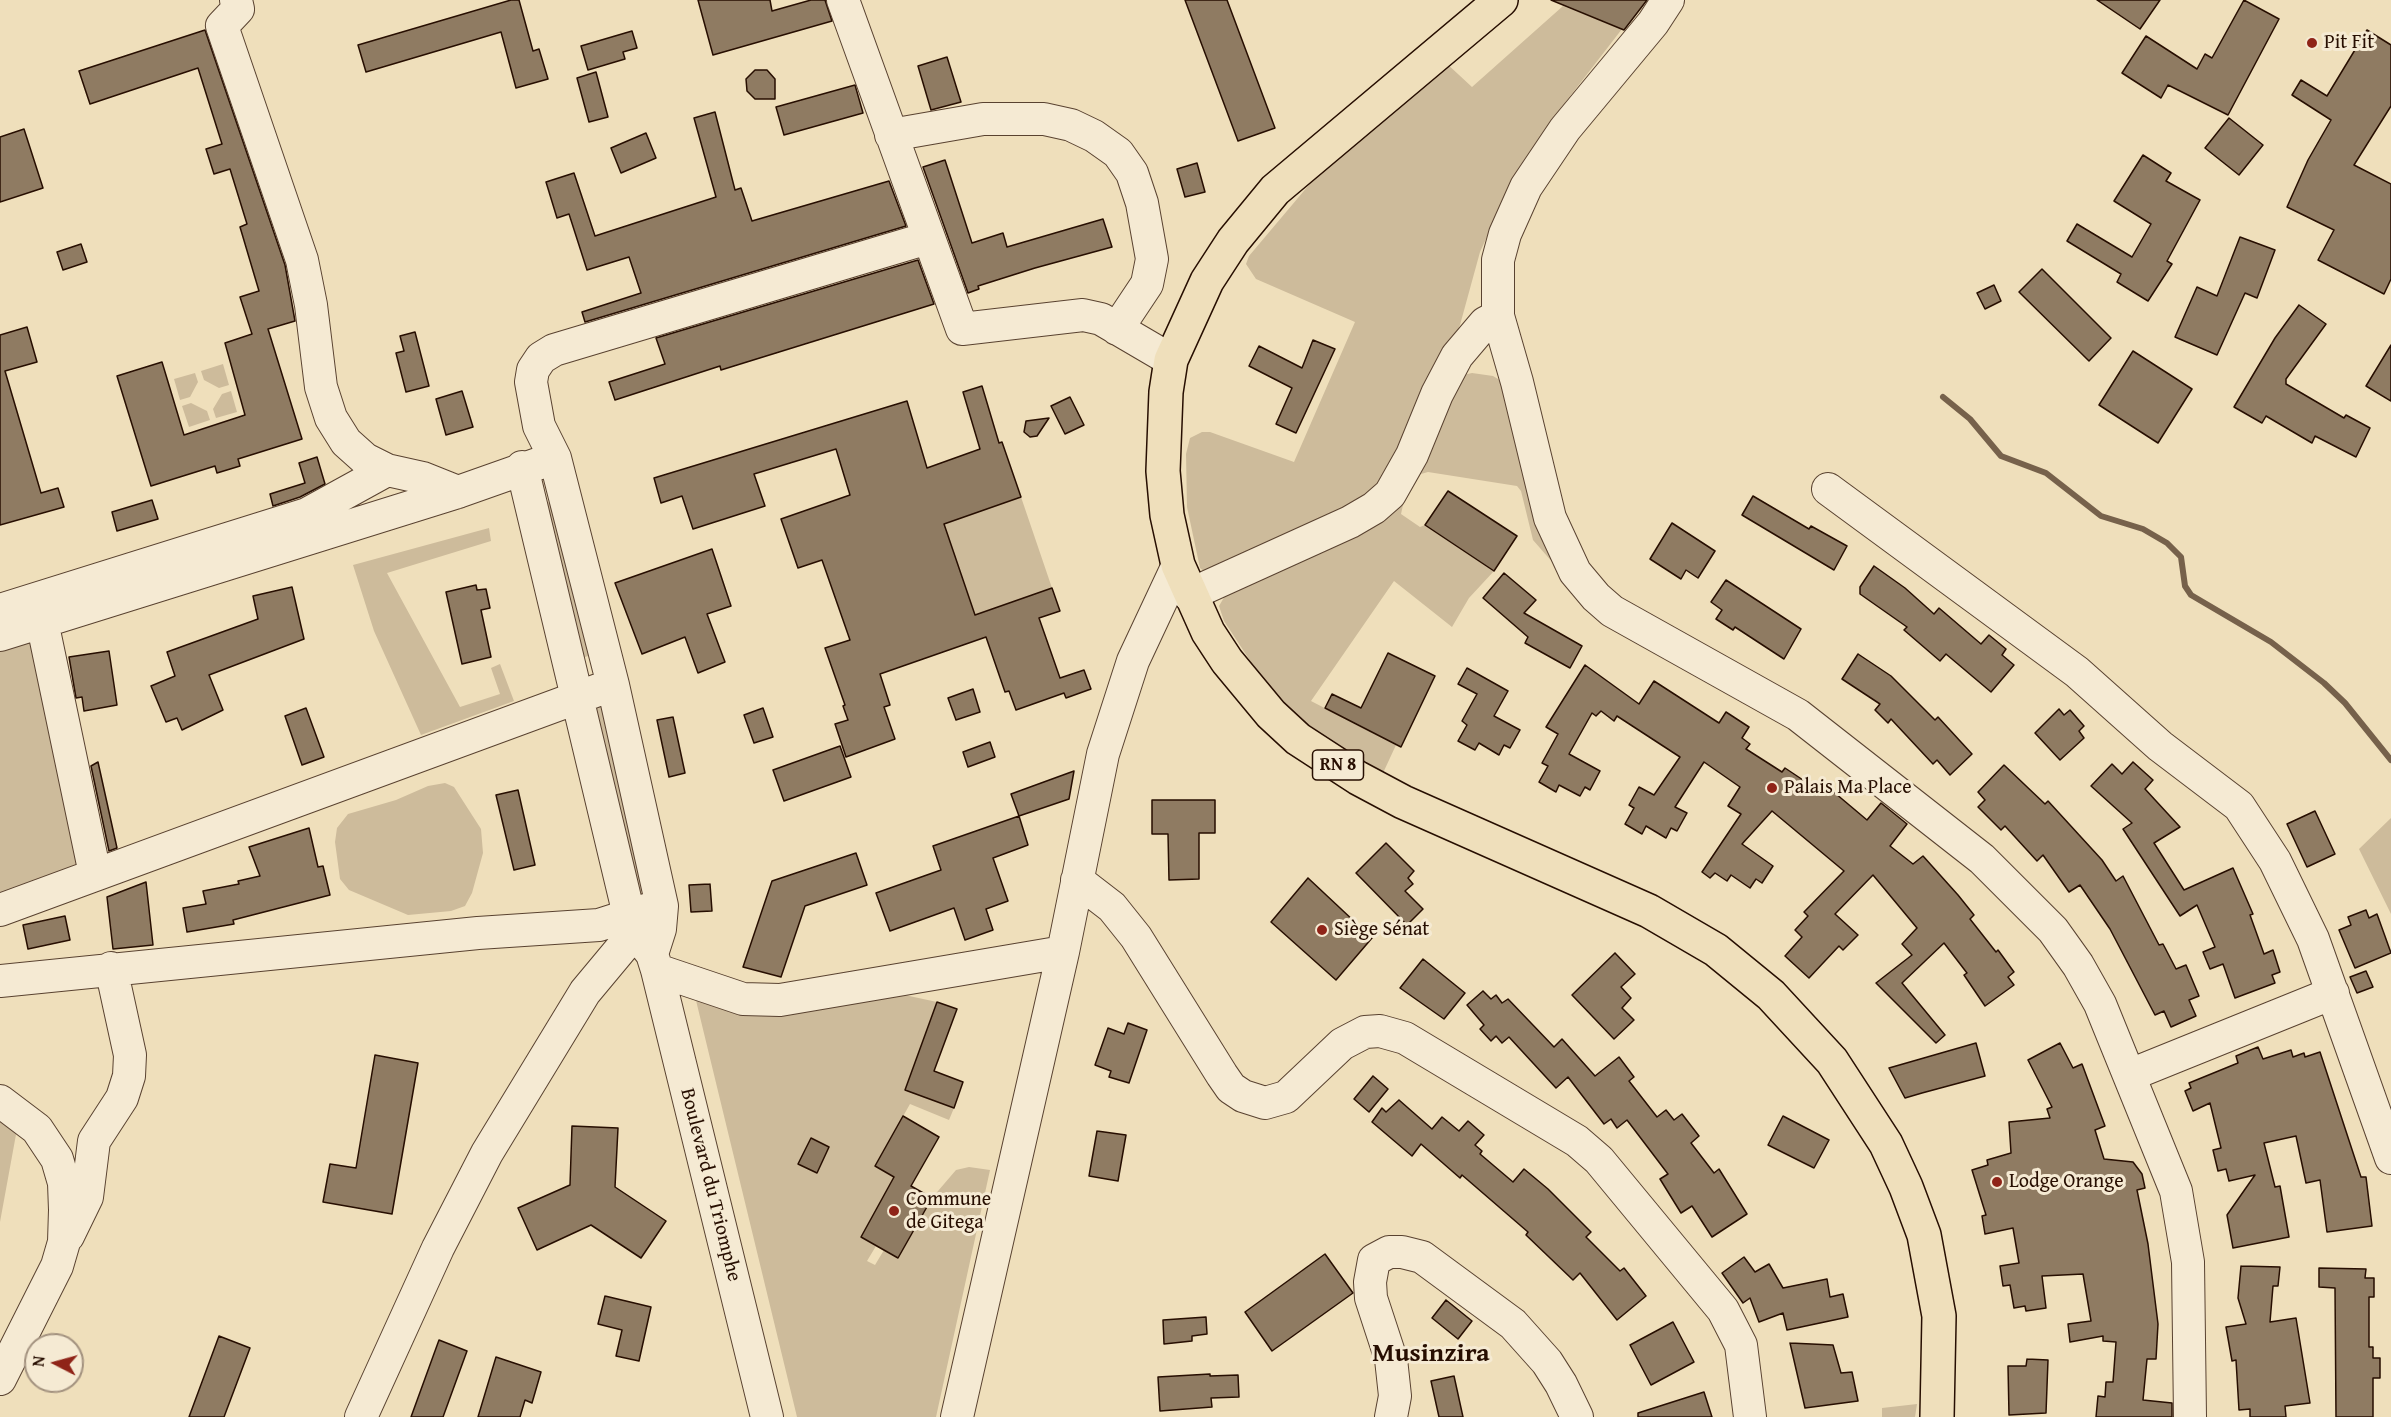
<!DOCTYPE html>
<meta charset="utf-8">
<style>
body{margin:0}
#map{position:relative;width:2391px;height:1417px;overflow:hidden;background:#efdfbb;font-family:"Gentium Book Plus",serif}
canvas{display:block}
.north{position:absolute;left:24px;top:1333px;width:60px;height:60px;box-sizing:border-box;background:#f5ead3;border:2px solid #a3927f;border-radius:50%;rotate:276deg;font-size:16px;font-weight:700;line-height:24px;text-align:center;color:#270e01}
.north::after{content:'';display:block;margin:auto;width:21px;height:27px;background:#8f2418;clip-path:polygon(50% 0,100% 100%,50% 72%,0 100%)}
</style>
<div id="map">
<canvas width="2391" height="1417"></canvas>
<div class="north">N</div>
</div>
<script>
const context = document.querySelector('canvas').getContext('2d');
context.lineJoin = 'round';
function paint(path, color) { context.fillStyle = color; context.fill(path, 'evenodd'); }
const shape = rows => new Path2D(rows.map(r => 'M' + r).join(''));
function trace(path, color, width, dash) { context.strokeStyle = color; context.lineWidth = width; context.lineCap = dash ? 'butt' : 'round'; context.setLineDash(dash || []); context.stroke(path); }
function write(font, color, halo, rows, align = 'center') {
  context.font = font + ' "Gentium Book Plus",serif'; context.lineWidth = 6; context.setLineDash([]); context.textBaseline = 'middle'; context.strokeStyle = halo; context.fillStyle = color; for (const [text, x, y, turn = 0] of rows) {
    context.save(); context.translate(x, y); context.rotate((+turn || 0) * Math.PI / 180); context.textAlign = isNaN(turn) ? turn : align; if (halo) context.strokeText(text, 0, 0); context.fillText(text, 0, 0); context.restore();
  }
}
paint(shape([
 [1563,6,1622,29,1547,126,1507,193,1480,252,1460,325,1393,465,1370,496,1206,573,1200,568,1187,507,1186,454,1190,438,1202,432,1210,432,1294,462,1355,322,1256,279,1246,264,1249,256,1319,173,1445,62,1472,87],
 [223,364,229,385,219,388,204,380,201,371],
 [195,373,198,382,190,397,180,400,174,379],
 [1472,373,1493,376,1503,382,1567,579,1533,540,1521,491,1517,486,1428,472,1421,474,1403,505,1401,514,1420,527,1425,525,1494,571,1469,598,1452,627,1394,581,1311,701,1396,745,1383,773,1355,760,1311,732,1270,691,1224,621,1219,606,1226,594,1354,531,1463,375],
 [231,391,237,412,216,418,213,409,222,394],
 [191,403,207,411,210,420,189,427,182,406],
 [1021,497,1052,588,975,615,944,524],
 [554,501,591,655,582,658,545,503],
 [489,528,491,541,387,573,460,707,500,694,491,668,500,664,514,701,421,735,374,631,353,565],
 [21,639,32,644,82,867,0,899,0,643],
 [603,703,648,889,639,892,594,705],
 [445,783,454,787,481,829,483,853,472,893,465,906,451,911,408,915,349,890,340,879,335,842,337,828,348,814,396,800,428,786],
 [2391,818,2391,914,2359,849],
 [693,988,900,994,937,1002,905,1090,954,1108,949,1120,910,1104,875,1166,894,1177,861,1237,876,1246,867,1261,875,1265,884,1250,898,1258,932,1198,956,1170,969,1167,990,1170,936,1417,797,1417],
 [0,1121,17,1129,0,1222],
 [1917,1404,1915,1417,1882,1417,1882,1408]
]), '#cdbb9b');
trace(shape([
 [1943,397,1970,419,2001,456,2046,473,2101,516,2143,529,2167,543,2181,557,2185,586,2191,595,2271,642,2324,683,2345,703,2391,760]
]), '#76614b', 6);
const building = shape([
 [511,0,519,0,533,51,539,49,548,79,516,88,501,32,366,72,358,45,511,0],
 [698,0,770,0,772,11,811,0,825,0,832,21,713,55,698,0],
 [1185,0,1227,0,1275,128,1238,141,1185,0],
 [1551,0,1647,0,1624,30,1551,0],
 [2097,0,2160,0,2140,29,2097,0],
 [2244,0,2279,19,2228,115,2168,85,2161,98,2122,73,2146,36,2197,69,2205,54,2212,58,2244,0],
 [205,30,285,265,295,321,268,329,302,439,238,459,240,466,217,473,215,466,151,486,117,376,162,362,184,435,245,415,225,343,252,334,240,297,259,291,240,227,247,224,230,169,214,174,206,149,222,144,198,68,90,104,79,71,205,30],
 [2367,30,2391,45,2391,106,2354,165,2391,184,2391,279,2384,294,2318,260,2334,230,2287,207,2308,160,2331,120,2292,95,2301,80,2327,96,2367,30],
 [632,31,637,48,623,52,625,59,588,70,581,46,632,31],
 [947,57,961,102,931,110,918,66,947,57],
 [755,70,767,70,775,79,775,99,755,99,747,91,746,79,755,70],
 [596,72,608,117,589,122,577,78,596,72],
 [855,85,863,113,784,135,776,107,855,85],
 [715,112,735,190,741,188,752,221,889,181,906,226,585,322,582,312,641,293,629,257,587,270,569,214,557,218,546,182,574,173,595,236,716,197,694,118,715,112],
 [2229,118,2263,145,2239,175,2205,148,2229,118],
 [24,129,43,188,0,202,0,137,24,129],
 [646,133,656,158,621,173,611,148,646,133],
 [2143,155,2171,173,2166,181,2200,200,2167,261,2172,264,2148,301,2117,282,2121,274,2067,241,2077,224,2132,257,2151,224,2114,201,2143,155],
 [945,160,972,243,1003,233,1007,247,1103,219,1112,247,1035,268,978,286,979,289,968,293,923,167,945,160],
 [1197,163,1205,192,1185,197,1177,169,1197,163],
 [2240,237,2275,250,2257,298,2245,293,2217,355,2175,337,2197,287,2217,296,2240,237],
 [81,244,87,262,63,270,57,252,81,244],
 [918,260,934,304,721,370,720,366,615,400,609,382,665,364,656,338,918,260],
 [2042,269,2111,338,2089,361,2019,292,2042,269],
 [1994,285,2001,301,1985,309,1977,293,1994,285],
 [2299,305,2326,324,2286,379,2286,384,2344,418,2346,415,2370,428,2356,457,2315,436,2312,443,2266,416,2262,423,2234,407,2275,338,2299,305],
 [27,327,37,362,5,371,41,493,58,488,64,507,0,525,0,335,27,327],
 [415,332,429,386,406,392,396,353,404,351,400,336,415,332],
 [1313,340,1335,349,1296,433,1276,424,1292,388,1249,366,1259,346,1302,368,1313,340],
 [2391,345,2391,401,2366,386,2391,345],
 [2133,351,2192,389,2158,443,2099,405,2133,351],
 [982,386,999,443,1002,442,1021,497,944,524,975,615,1052,588,1060,611,1039,618,1060,678,1084,670,1091,689,1066,698,1064,693,1016,710,1009,691,1005,692,986,637,880,674,890,705,884,707,895,739,846,757,835,724,848,720,843,706,845,705,825,648,850,640,822,560,798,568,781,519,850,495,836,449,754,474,765,506,693,529,682,496,661,503,654,478,907,401,927,468,980,449,963,392,982,386],
 [462,391,473,427,446,435,436,399,462,391],
 [1070,397,1084,425,1065,434,1051,406,1070,397],
 [1049,418,1037,436,1030,437,1024,432,1026,421,1049,418],
 [317,457,325,484,300,497,273,506,270,494,305,483,299,463,317,457],
 [1448,491,1517,536,1494,571,1425,525,1448,491],
 [1753,496,1809,529,1811,526,1847,546,1834,570,1742,515,1753,496],
 [152,500,158,519,117,531,112,512,152,500],
 [1672,523,1715,551,1698,578,1686,570,1681,579,1650,559,1672,523],
 [712,549,731,606,707,614,725,662,698,673,685,637,642,654,615,583,712,549],
 [1874,566,1905,588,1934,614,1939,608,1981,644,1989,635,2006,649,2002,655,2014,665,1991,692,1946,654,1940,661,1904,630,1907,627,1860,594,1860,587,1874,566],
 [1504,573,1536,600,1524,613,1582,646,1570,668,1525,643,1528,637,1483,598,1504,573],
 [1726,580,1801,629,1784,659,1735,627,1733,630,1716,619,1722,610,1711,602,1726,580],
 [476,585,477,590,486,589,490,608,481,610,491,657,462,664,446,592,476,585],
 [292,587,304,639,209,675,223,710,182,730,177,718,166,722,151,686,175,676,167,652,258,619,253,596,292,587],
 [109,651,117,705,84,711,82,697,76,698,69,657,109,651],
 [1388,653,1435,676,1401,747,1325,708,1332,694,1361,708,1388,653],
 [1858,654,1891,676,1935,720,1938,717,1972,754,1950,775,1937,760,1933,764,1891,719,1888,723,1875,710,1880,704,1842,679,1858,654],
 [1585,665,1639,704,1654,681,1719,723,1726,712,1749,727,1742,738,1750,744,1746,749,1782,772,1785,768,1824,794,1829,788,1867,820,1881,803,1907,824,1890,846,1913,864,1923,856,1958,895,1974,915,1970,919,1996,952,1998,950,2014,972,2008,977,2014,985,1985,1006,1964,975,1967,973,1944,943,1902,983,1945,1035,1936,1043,1876,983,1912,955,1902,944,1917,928,1873,875,1835,914,1858,935,1843,950,1839,946,1809,978,1785,956,1802,937,1795,930,1808,916,1804,912,1844,871,1772,811,1742,844,1773,866,1762,883,1756,879,1750,888,1731,875,1727,881,1715,873,1710,878,1702,872,1741,814,1728,806,1740,787,1704,762,1675,807,1687,813,1677,831,1671,828,1666,838,1646,826,1642,834,1625,824,1634,808,1629,805,1639,787,1654,795,1680,757,1617,716,1614,721,1601,711,1596,716,1592,713,1569,754,1600,771,1590,790,1585,787,1580,796,1559,785,1556,792,1539,782,1548,766,1542,763,1558,734,1546,727,1585,665],
 [1467,668,1508,691,1494,716,1520,730,1510,748,1504,745,1499,755,1479,743,1475,750,1458,741,1467,725,1462,721,1477,694,1458,684,1467,668],
 [973,689,980,712,956,720,948,698,973,689],
 [306,708,324,757,302,765,285,716,306,708],
 [763,708,773,737,754,743,744,715,763,708],
 [2059,709,2064,715,2070,710,2084,726,2079,731,2084,738,2060,760,2035,733,2059,709],
 [673,717,685,773,669,777,657,720,673,717],
 [990,742,995,757,968,767,963,752,990,742],
 [840,746,851,777,784,801,773,770,840,746],
 [98,762,117,848,109,851,91,766,98,762],
 [2133,762,2153,780,2145,789,2180,827,2154,843,2184,890,2233,868,2253,914,2250,915,2264,954,2273,950,2280,972,2272,975,2275,983,2235,998,2223,964,2210,969,2203,952,2215,947,2197,905,2180,916,2123,829,2132,823,2091,786,2112,764,2122,774,2133,762],
 [2004,765,2045,804,2048,801,2102,860,2116,881,2123,876,2159,945,2163,944,2176,969,2186,965,2199,996,2189,1000,2196,1016,2171,1027,2164,1011,2155,1015,2110,929,2080,885,2069,892,2043,855,2037,861,2005,826,2001,830,1978,807,1985,800,1978,792,2004,765],
 [1074,771,1069,799,1019,816,1011,794,1074,771],
 [518,790,535,865,514,870,496,795,518,790],
 [1152,800,1215,800,1215,833,1199,833,1199,879,1169,880,1168,834,1152,834,1152,800],
 [2315,811,2335,854,2307,867,2287,824,2315,811],
 [1019,816,1028,845,993,858,1008,901,986,909,993,930,965,940,954,908,890,931,876,893,941,870,933,846,1019,816],
 [309,828,318,867,323,866,330,895,233,920,234,924,187,932,183,908,206,904,203,891,239,884,238,881,260,876,249,847,309,828],
 [1386,843,1414,871,1408,878,1413,884,1405,891,1423,909,1407,925,1356,873,1386,843],
 [856,853,867,885,805,906,781,977,743,967,772,881,856,853],
 [1308,878,1372,938,1336,980,1271,922,1308,878],
 [146,882,153,945,113,949,107,897,146,882],
 [710,884,712,911,691,912,689,885,710,884],
 [2366,910,2369,918,2377,914,2391,953,2355,968,2339,930,2351,925,2348,917,2366,910],
 [65,916,70,940,28,949,23,925,65,916],
 [1615,953,1635,974,1621,987,1631,998,1622,1008,1634,1020,1614,1039,1572,995,1615,953],
 [1423,959,1465,993,1444,1019,1400,988,1423,959],
 [2366,971,2373,987,2357,993,2350,977,2366,971],
 [1483,991,1491,999,1496,995,1502,1003,1508,999,1554,1047,1562,1039,1595,1076,1619,1057,1634,1077,1629,1081,1657,1117,1666,1110,1674,1120,1682,1114,1699,1136,1691,1143,1714,1173,1719,1169,1747,1214,1712,1237,1692,1206,1681,1213,1660,1179,1668,1174,1627,1120,1617,1128,1611,1119,1604,1124,1568,1077,1556,1088,1509,1037,1502,1043,1496,1036,1491,1041,1480,1029,1484,1025,1467,1005,1483,991],
 [937,1002,957,1009,934,1071,963,1082,954,1108,905,1090,937,1002],
 [1128,1023,1147,1030,1129,1083,1109,1077,1111,1071,1095,1065,1108,1028,1124,1034,1128,1023],
 [1976,1043,1985,1076,1922,1093,1905,1098,1889,1068,1976,1043],
 [2060,1043,2073,1068,2082,1064,2105,1126,2095,1130,2104,1159,2133,1162,2142,1174,2145,1188,2137,1190,2148,1244,2158,1324,2156,1359,2147,1359,2143,1400,2172,1403,2172,1417,2096,1417,2098,1396,2105,1397,2106,1382,2113,1382,2116,1342,2103,1341,2103,1336,2070,1342,2068,1324,2091,1321,2083,1274,2042,1276,2046,1308,2026,1311,2025,1306,2014,1308,2010,1285,2003,1286,2000,1266,2019,1263,2013,1228,1985,1234,1982,1216,1986,1215,1972,1170,1988,1165,1987,1160,2011,1153,2009,1122,2050,1118,2047,1109,2052,1107,2028,1060,2060,1043],
 [2258,1047,2263,1059,2291,1050,2293,1057,2304,1053,2305,1057,2320,1052,2361,1177,2366,1177,2372,1226,2327,1232,2320,1180,2306,1183,2296,1136,2264,1143,2275,1187,2280,1186,2289,1237,2233,1248,2227,1215,2255,1175,2229,1181,2226,1169,2218,1171,2213,1150,2221,1148,2210,1103,2193,1111,2185,1091,2191,1088,2189,1083,2238,1063,2236,1056,2258,1047],
 [375,1055,418,1063,392,1214,323,1202,330,1164,356,1168,375,1055],
 [1373,1076,1388,1089,1369,1112,1354,1099,1373,1076],
 [1399,1100,1432,1129,1442,1117,1459,1131,1468,1121,1484,1135,1475,1145,1482,1151,1480,1154,1513,1182,1524,1169,1548,1189,1591,1232,1586,1237,1620,1271,1624,1268,1646,1296,1617,1320,1580,1273,1573,1280,1526,1235,1528,1232,1462,1175,1460,1178,1421,1144,1412,1156,1372,1122,1382,1108,1386,1112,1399,1100],
 [903,1116,939,1137,911,1186,932,1198,898,1258,861,1237,894,1177,875,1166,903,1116],
 [1783,1116,1829,1140,1814,1168,1768,1145,1783,1116],
 [572,1126,618,1128,615,1187,666,1221,641,1258,591,1225,537,1250,518,1208,570,1185,572,1126],
 [1097,1131,1126,1135,1118,1181,1089,1176,1097,1131],
 [811,1138,829,1147,817,1173,798,1164,811,1138],
 [1325,1254,1353,1293,1272,1351,1245,1312,1325,1254],
 [1744,1257,1755,1272,1769,1264,1783,1288,1827,1279,1830,1297,1843,1294,1848,1317,1787,1330,1783,1313,1759,1322,1750,1298,1743,1303,1722,1273,1744,1257],
 [2241,1266,2280,1267,2278,1286,2273,1286,2270,1322,2296,1318,2310,1403,2285,1406,2286,1417,2250,1417,2250,1409,2239,1410,2236,1360,2232,1361,2226,1327,2246,1324,2238,1298,2241,1266],
 [2319,1268,2366,1269,2365,1278,2374,1278,2374,1297,2369,1297,2369,1347,2373,1347,2373,1358,2380,1358,2380,1378,2373,1378,2373,1417,2336,1417,2335,1288,2319,1287,2319,1268],
 [605,1296,651,1307,639,1361,616,1356,622,1330,598,1324,605,1296],
 [1446,1300,1472,1321,1458,1339,1432,1318,1446,1300],
 [1206,1317,1207,1334,1192,1336,1192,1341,1164,1344,1163,1320,1206,1317],
 [1673,1322,1694,1362,1651,1385,1630,1345,1673,1322],
 [219,1336,250,1348,224,1417,189,1417,219,1336],
 [439,1340,467,1351,443,1417,411,1417,439,1340],
 [1790,1343,1833,1345,1841,1373,1852,1372,1858,1401,1805,1408,1790,1343],
 [496,1357,541,1372,532,1403,525,1400,520,1417,478,1417,496,1357],
 [2027,1359,2048,1360,2046,1413,2009,1415,2008,1366,2026,1366,2027,1359],
 [1210,1374,1210,1376,1238,1375,1239,1397,1211,1398,1212,1407,1160,1411,1158,1377,1210,1374],
 [1454,1376,1463,1417,1439,1417,1431,1381,1454,1376],
 [1704,1392,1712,1417,1638,1417,1638,1413,1704,1392]
]);
paint(building, '#8f7b62');
trace(building, '#270e01', 1.5);
const minor = shape([
 [236,0,238,9,222,26,302,260,311,305,321,387,331,418,346,442,365,459,387,470,423,478,458,492],
 [843,0,962,329,1083,315,1101,319,1171,360],
 [891,135,983,119,1044,119,1071,125,1094,136,1118,153,1132,173,1142,203,1152,259,1147,284,1117,329],
 [1498,316,1517,382,1550,518,1575,572,1596,597,1612,611,1798,715,1982,859,2053,930,2078,965,2100,1004,2176,1191,2188,1262,2190,1417],
 [522,467,629,915,635,932,652,954,657,970,767,1417],
 [1828,489,2077,672,2160,746,2239,806,2275,861,2313,939,2391,1158],
 [1189,595,1350,522,1374,508,1390,494,1412,455,1437,394,1457,356,1485,323,1498,316,1498,260,1505,234,1526,187,1565,129,1653,23,1668,0],
 [38,602,95,874],
 [0,610,307,514,387,470],
 [0,635,458,492,543,462],
 [1077,880,1112,907,1136,937,1222,1075,1231,1088,1243,1096,1265,1103,1286,1097,1342,1044,1365,1032,1380,1031,1405,1038,1577,1141,1599,1160,1723,1310,1741,1345,1750,1417],
 [0,910,598,690],
 [652,954,660,929,662,906,613,685,555,458,539,426,531,382,533,370,541,358,554,350,928,238],
 [657,970,743,999,780,1000,1063,952],
 [0,981,478,933,599,925,649,909],
 [2130,1075,2333,993],
 [0,1101,37,1129,57,1159,64,1183,65,1210,64,1242,57,1266,0,1379],
 [68,1236,87,1197,94,1141,122,1098,129,1076,130,1055,111,968],
 [361,1417,438,1248,487,1153,585,992,635,932],
 [957,1417,1063,952,1103,754,1133,661,1178,565],
 [1391,1417,1395,1396,1391,1359,1371,1298,1370,1282,1374,1260,1389,1252,1402,1252,1422,1257,1513,1324,1547,1362,1561,1384,1577,1417]
]);
const major = shape([
 [1501,0,1275,190,1233,241,1207,281,1171,360,1166,392,1163,471,1167,515,1178,565,1208,632,1227,661,1271,714,1298,739,1358,778,1403,802,1649,911,1716,950,1771,995,1832,1061,1886,1144,1906,1187,1924,1235,1939,1316,1937,1417]
]);
trace(minor, '#594230', 34);
trace(major, '#270e01', 36);
trace(minor, '#f5ead3', 32);
trace(major, '#efdfbb', 33);
for (const [x, y, r, color] of [
 [2312,43,6,"#8f2418"],
 [1772,788,6,"#8f2418"],
 [1322,930,6,"#8f2418"],
 [1997,1182,6,"#8f2418"],
 [894,1211,6,"#8f2418"]
]) { const dot = new Path2D(); dot.arc(x, y, r, 0, 2 * Math.PI); context.fillStyle = color; context.fill(dot); trace(dot, '#f5ead3', 2); }
for (const [x, y, w] of [
 [1338,765,51]
]) { const box = new Path2D(); box.roundRect(x - w / 2, y - 15, w, 30, 4.5); context.fillStyle = '#f5ead3'; context.fill(box); trace(box, '#270e01', 1.5); }
write('bold 18px', '#270e01', null, [
 ["RN 8",1338,765]
]);
write('20px', '#270e01', '#f5ead3', [
 ["Pit Fit",2324,43],
 ["Palais Ma Place",1784,788],
 ["Siège Sénat",1334,930],
 ["Lodge Orange",2009,1182],
 ["Commune",906,1200],
 ["de Gitega",906,1223]
], 'left');
write('20px', '#270e01', '#f5ead3', [
 ["Boulevard du Triomphe",710,1185,76]
]);
write('bold 26px', '#270e01', '#f5ead3', [
 ["Musinzira",1431,1354]
]);
</script>
